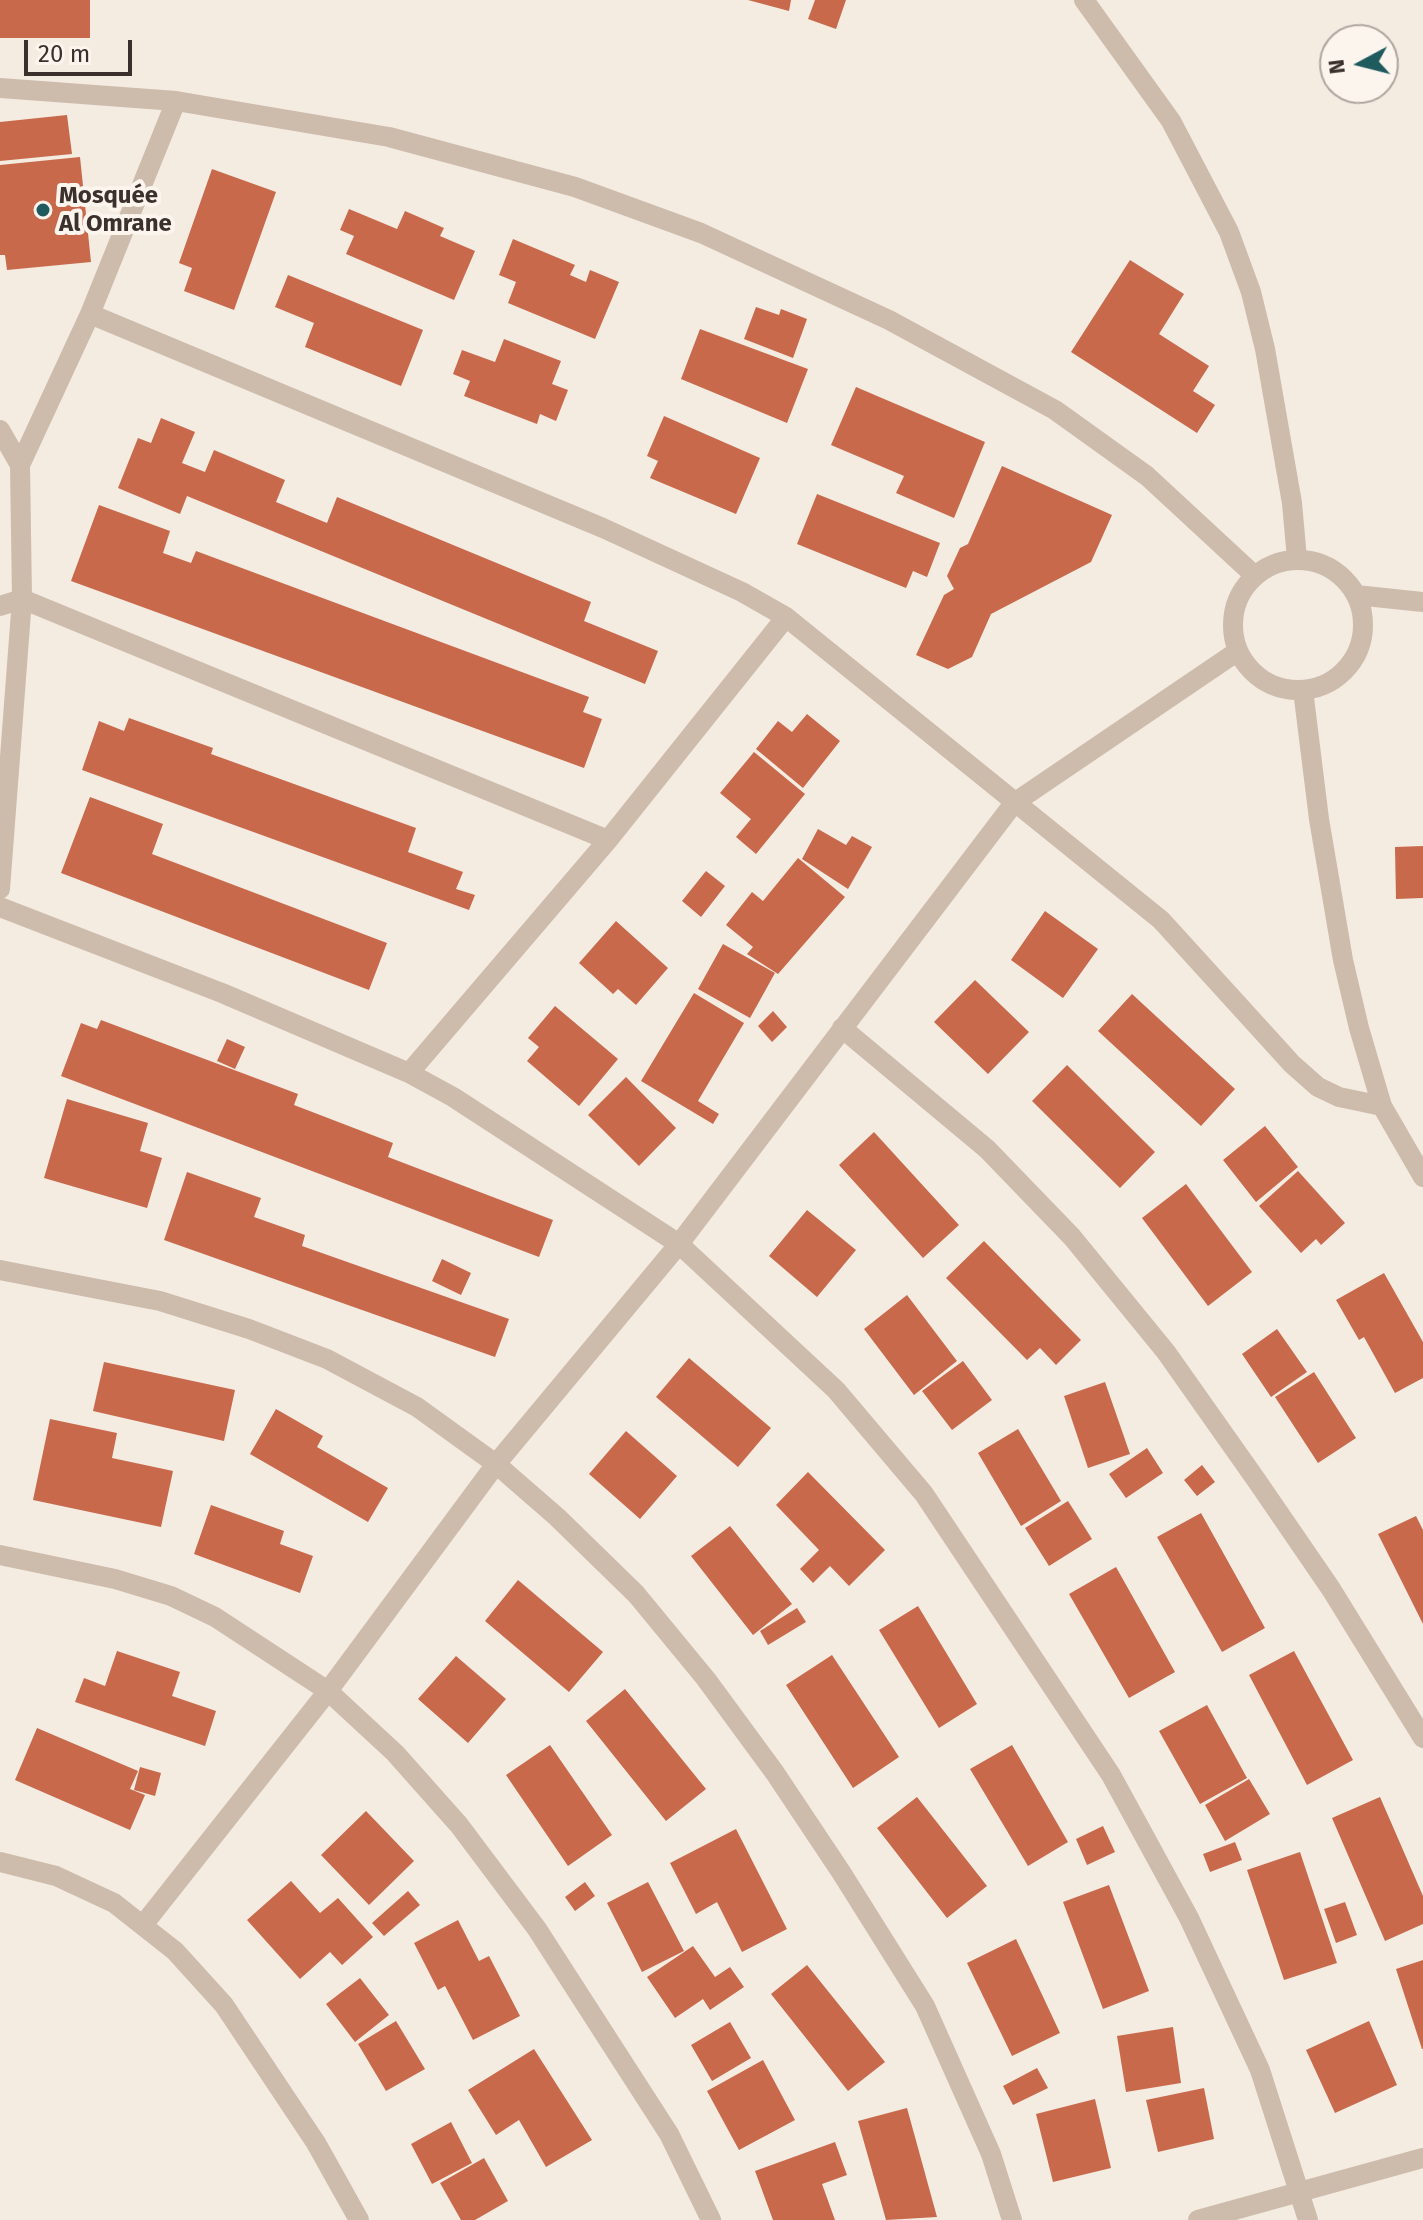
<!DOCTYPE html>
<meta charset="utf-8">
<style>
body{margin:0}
#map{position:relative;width:1423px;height:2220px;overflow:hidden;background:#f4ebe1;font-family:"Fira Sans",sans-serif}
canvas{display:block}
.north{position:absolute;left:1319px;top:24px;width:80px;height:80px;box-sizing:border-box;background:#fbf5ee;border:2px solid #aea6a0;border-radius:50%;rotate:263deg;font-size:22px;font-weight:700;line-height:32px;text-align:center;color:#3b302b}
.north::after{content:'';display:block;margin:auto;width:28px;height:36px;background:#1f5a5e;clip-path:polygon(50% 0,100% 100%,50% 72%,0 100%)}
.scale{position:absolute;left:24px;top:40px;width:108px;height:36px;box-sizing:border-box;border:4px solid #3b302b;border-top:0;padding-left:10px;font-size:24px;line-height:28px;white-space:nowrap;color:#3b302b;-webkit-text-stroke:6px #fbf5ee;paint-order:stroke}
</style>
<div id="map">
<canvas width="1423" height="2220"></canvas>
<div class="north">N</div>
<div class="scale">20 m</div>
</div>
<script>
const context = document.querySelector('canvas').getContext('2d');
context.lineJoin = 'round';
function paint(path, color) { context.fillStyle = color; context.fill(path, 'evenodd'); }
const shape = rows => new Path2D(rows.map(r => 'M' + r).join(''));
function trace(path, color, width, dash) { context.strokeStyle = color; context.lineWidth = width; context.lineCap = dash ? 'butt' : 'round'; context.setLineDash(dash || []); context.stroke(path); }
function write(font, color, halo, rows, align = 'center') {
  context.font = font + ' "Fira Sans",sans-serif'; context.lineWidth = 8; context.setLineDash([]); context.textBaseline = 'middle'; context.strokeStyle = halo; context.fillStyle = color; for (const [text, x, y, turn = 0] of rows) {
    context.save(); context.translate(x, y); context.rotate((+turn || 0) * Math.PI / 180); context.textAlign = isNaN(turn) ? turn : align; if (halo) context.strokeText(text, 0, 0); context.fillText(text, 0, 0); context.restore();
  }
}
paint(shape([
 [0,0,90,0,90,38,0,38],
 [748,0,791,0,789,11],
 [815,0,846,0,836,29,808,19],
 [67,115,72,154,0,161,0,122],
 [80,157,91,262,7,270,5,255,0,255,0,165],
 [212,169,276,192,234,310,184,291,192,268,179,263],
 [349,209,397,229,405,211,444,228,440,236,475,251,454,300,346,254,354,236,340,230],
 [513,239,575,265,570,275,586,282,590,270,619,282,595,339,508,303,516,282,499,275],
 [1130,260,1184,294,1159,334,1209,366,1193,391,1215,405,1197,433,1071,352],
 [288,275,423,330,401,386,305,347,314,323,275,307],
 [756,307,779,315,781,309,807,319,793,358,744,339],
 [700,329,808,369,787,423,681,379],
 [504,339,561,361,552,384,568,390,556,421,540,414,537,424,464,396,470,381,453,374,462,350,495,362],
 [856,387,985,442,954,518,896,493,904,476,831,445],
 [664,416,760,458,736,514,650,478,658,461,647,456],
 [161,418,195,432,182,463,205,472,214,450,285,480,276,502,327,523,337,497,591,602,584,621,658,651,645,684,187,496,180,514,118,488,138,438,151,443],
 [1002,466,1112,515,1091,562,991,614,972,657,948,669,916,655,944,595,954,589,947,576,960,548,968,544],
 [817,494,940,543,927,577,913,571,906,588,797,544],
 [99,505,170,531,163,553,191,563,196,551,589,697,583,712,602,719,584,768,71,581],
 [807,714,840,741,803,788,756,749,778,721,792,732],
 [129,718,213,748,211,754,416,828,408,852,463,872,456,889,475,895,469,910,82,770,99,721,124,731],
 [754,752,805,794,756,854,736,837,751,819,720,793],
 [90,797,163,824,152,854,387,943,369,990,61,873],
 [818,829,846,845,852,836,872,847,848,889,802,859],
 [1423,846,1423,898,1396,899,1395,847],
 [798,858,845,897,778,974,747,954,753,947,726,925,752,892,763,901],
 [706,871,725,886,701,917,682,901],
 [1045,911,1098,949,1063,998,1011,960],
 [616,921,668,968,636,1005,618,989,613,994,579,963],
 [723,944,775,973,750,1018,698,989],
 [975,980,1029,1032,988,1074,934,1022],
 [694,993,744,1023,698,1101,719,1114,713,1124,641,1081],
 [1132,994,1235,1089,1201,1126,1098,1031],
 [555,1006,618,1059,579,1106,527,1061,539,1047,528,1038],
 [773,1011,787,1027,772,1042,758,1026],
 [101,1020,298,1094,294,1105,393,1143,388,1157,553,1220,539,1257,61,1076,81,1023,97,1029],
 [227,1039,245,1047,235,1069,217,1061],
 [1067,1065,1155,1152,1120,1188,1032,1101],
 [626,1077,676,1128,639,1166,588,1115],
 [67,1099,148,1123,140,1151,162,1158,147,1208,44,1178],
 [1265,1126,1298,1167,1256,1202,1223,1160],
 [874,1132,959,1225,923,1258,839,1165],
 [1298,1171,1345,1223,1321,1245,1316,1239,1301,1253,1259,1206],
 [187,1172,261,1198,254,1217,305,1235,302,1246,509,1319,495,1357,164,1240],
 [1186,1184,1252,1272,1208,1306,1142,1218],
 [807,1210,856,1250,817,1297,769,1256],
 [984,1241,1081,1340,1056,1365,1040,1348,1027,1360,946,1278],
 [442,1259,471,1273,461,1295,432,1281],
 [1384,1273,1423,1342,1423,1378,1395,1393,1364,1337,1359,1340,1336,1300],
 [907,1295,957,1361,914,1395,864,1329],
 [1277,1329,1307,1372,1271,1397,1242,1354],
 [689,1358,771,1428,738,1467,656,1397],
 [963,1361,992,1400,952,1430,922,1391],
 [104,1362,235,1390,224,1441,93,1411],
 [1314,1372,1356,1438,1318,1463,1275,1397],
 [1105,1382,1130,1454,1088,1468,1064,1396],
 [276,1409,323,1436,317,1447,388,1488,368,1522,250,1454],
 [50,1419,117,1433,112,1458,173,1471,161,1527,33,1500],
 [1018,1429,1061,1501,1021,1526,978,1453],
 [626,1431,677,1476,640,1519,589,1474],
 [1147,1448,1163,1473,1126,1498,1109,1474],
 [1202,1465,1215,1482,1197,1496,1184,1480],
 [808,1472,885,1550,849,1586,830,1566,813,1583,800,1569,819,1550,776,1505],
 [1068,1501,1092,1539,1049,1566,1025,1528],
 [211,1505,284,1531,280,1544,313,1556,300,1593,194,1554],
 [1201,1513,1265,1628,1222,1652,1157,1537],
 [1416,1516,1423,1530,1423,1624,1378,1534],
 [730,1526,792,1604,753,1635,691,1556],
 [1116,1567,1175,1672,1129,1698,1069,1594],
 [518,1580,603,1652,569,1692,485,1621],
 [918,1606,977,1704,939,1728,879,1630],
 [797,1608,806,1622,768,1645,760,1631],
 [117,1651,180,1672,172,1696,216,1711,205,1746,75,1702,84,1678,105,1686],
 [1294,1651,1353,1760,1307,1785,1249,1675],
 [832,1655,899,1757,853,1788,786,1685],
 [456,1656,506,1699,468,1743,418,1699],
 [625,1689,706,1789,666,1821,586,1721],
 [1207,1705,1247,1778,1200,1804,1159,1731],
 [37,1728,138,1771,130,1789,145,1795,130,1830,15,1780],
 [550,1745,612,1835,568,1866,506,1775],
 [1012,1745,1068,1842,1028,1866,970,1769],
 [140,1767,161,1773,155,1796,134,1790],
 [1249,1779,1270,1814,1225,1841,1205,1805],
 [917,1797,987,1886,947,1918,877,1828],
 [1380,1797,1423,1896,1423,1924,1385,1941,1332,1818],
 [366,1811,414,1861,369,1905,321,1855],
 [1103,1826,1115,1852,1087,1865,1076,1839],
 [736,1829,787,1929,742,1952,717,1902,696,1914,670,1863],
 [1235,1842,1242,1860,1210,1872,1203,1854],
 [1300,1852,1337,1963,1284,1980,1247,1870],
 [291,1881,320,1913,338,1898,373,1937,342,1965,330,1952,300,1979,247,1920],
 [585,1882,595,1896,575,1911,565,1897],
 [648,1882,684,1951,642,1972,607,1903],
 [1109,1885,1149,1991,1103,2009,1063,1902],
 [408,1891,420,1905,384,1936,372,1923],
 [1345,1902,1357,1935,1336,1943,1324,1909],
 [458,1920,479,1961,489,1956,520,2016,473,2040,445,1986,438,1990,414,1943],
 [1016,1939,1060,2033,1012,2056,967,1963],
 [693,1946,715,1977,730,1967,744,1987,710,2010,703,1999,675,2018,647,1977],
 [1423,1960,1423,2049,1422,2049,1396,1969],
 [807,1965,885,2062,848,2091,771,1994],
 [360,1978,389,2015,355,2042,326,2004],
 [396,2021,425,2069,386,2091,358,2044],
 [1369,2021,1397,2085,1335,2113,1306,2050],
 [730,2022,751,2058,712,2081,691,2045],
 [1173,2027,1181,2083,1126,2092,1117,2036],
 [534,2049,592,2140,546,2167,519,2120,496,2135,468,2090],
 [763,2060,795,2120,739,2150,707,2091],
 [1037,2068,1048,2088,1013,2105,1003,2086],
 [1204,2088,1214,2139,1158,2152,1146,2100],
 [1095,2099,1111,2168,1053,2182,1036,2114],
 [907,2108,937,2217,886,2220,858,2121],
 [451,2122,472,2163,432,2184,411,2144],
 [835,2142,847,2175,822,2184,835,2220,773,2220,755,2171],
 [484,2158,508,2201,475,2220,461,2220,440,2183]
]), '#c8694b');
trace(shape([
 [1084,0,1171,121,1229,232,1251,292,1265,349,1292,503,1297,559],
 [0,88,176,101,389,137,575,187,701,233,889,320,1055,410,1147,476,1254,575],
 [90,314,603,528,742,592,786,617,1161,920,1292,1064,1318,1087,1339,1097,1382,1106],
 [0,430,20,465],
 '1233 625a65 65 0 1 1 130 0a65 65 0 1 1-130 0Z',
 [1356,595,1423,602],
 [0,606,22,599,608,840],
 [1303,690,1319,819,1343,960,1359,1028,1382,1106,1423,1177],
 [0,889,22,599,20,465,90,314,176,101],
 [0,907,222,993,409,1073,453,1097,679,1244,836,1390,924,1494,1111,1775,1189,1918,1260,2070,1308,2220],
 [842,1028,987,1149,1072,1237,1166,1352,1257,1481,1331,1589,1423,1738],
 [409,1073,608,840,786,617],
 [0,1270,160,1301,249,1329,327,1359,417,1407,496,1464,557,1517,636,1594,706,1679,775,1773,841,1872,925,2006,991,2154,1012,2220],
 [0,1555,115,1579,171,1596,215,1617,328,1691,395,1753,459,1825,537,1929,669,2134,711,2220],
 [0,1862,56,1876,114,1903,175,1951,224,2005,316,2143,359,2220],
 [143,1925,328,1691,496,1464,679,1244,1014,803,1238,651],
 [1198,2220,1423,2158]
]), '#cdbbac', 20);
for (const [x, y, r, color] of [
 [43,210,8,"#1f5a5e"]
]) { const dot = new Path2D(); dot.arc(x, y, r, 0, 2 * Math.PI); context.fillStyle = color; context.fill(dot); trace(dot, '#fbf5ee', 3); }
write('bold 24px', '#3b302b', '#fbf5ee', [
 ["Mosquée",59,196],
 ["Al Omrane",59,224]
], 'left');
</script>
